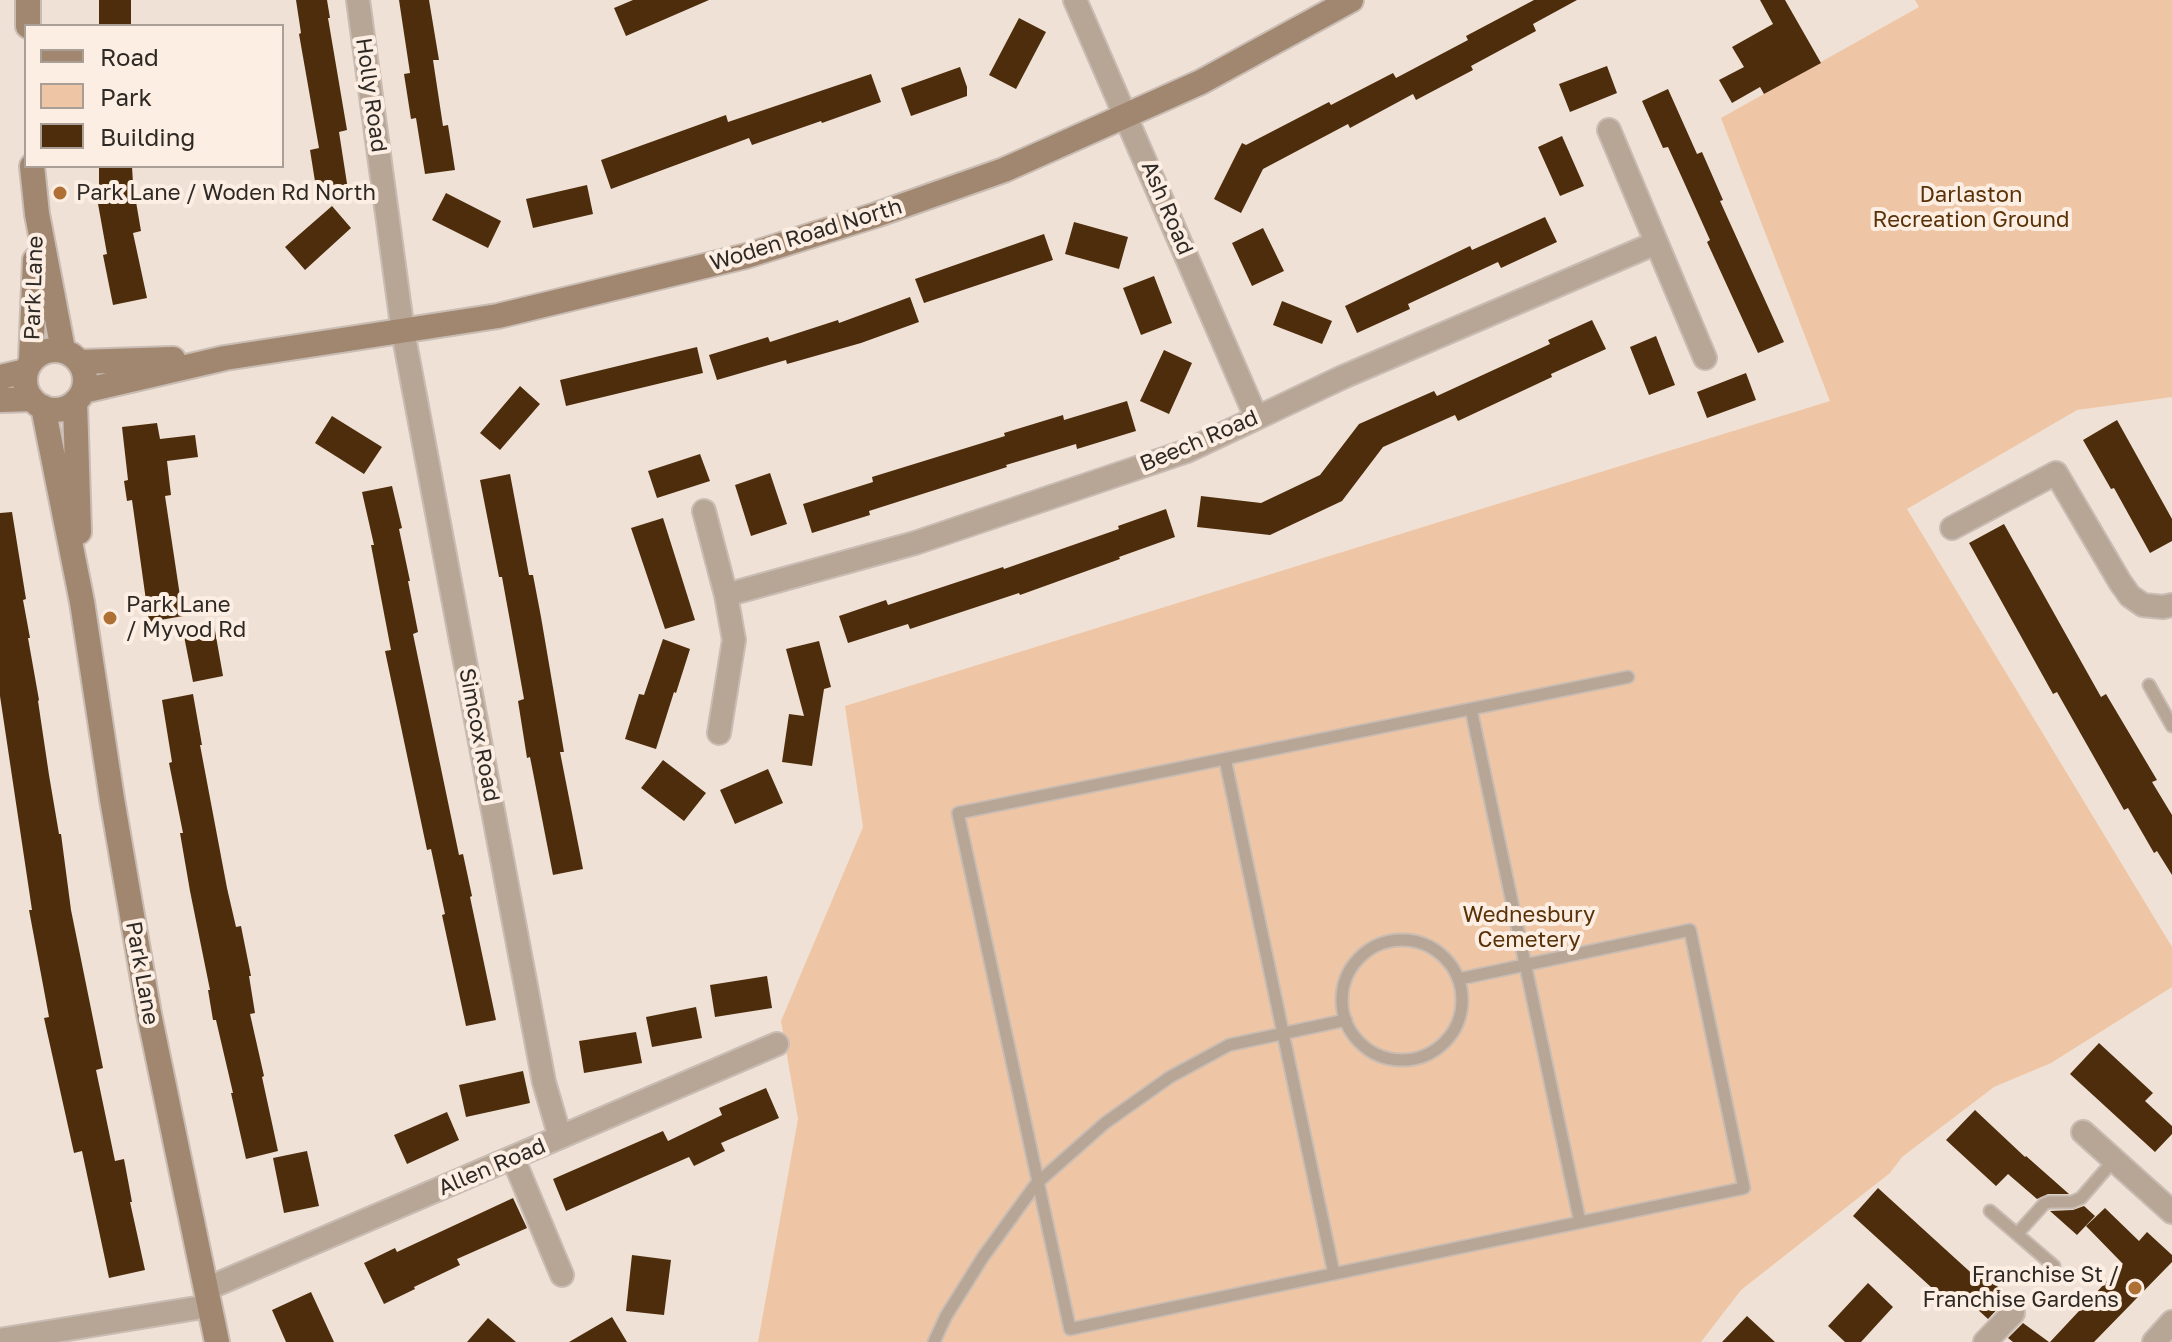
<!DOCTYPE html>
<style>
body{margin:0}
#map{position:relative;width:2172px;height:1342px;overflow:hidden;background:#efe1d6;font-family:"Golos Text",sans-serif}
canvas{display:block}
.legend{position:absolute;left:24px;top:24px;width:260px;height:144px;box-sizing:border-box;background:#fceee3;border:2px solid #aa9f97;margin:0;padding:10px 14px;list-style:none;font-size:24px;color:#2e2925}
.legend li{display:flex;align-items:center;gap:16px;height:40px}
.legend b{width:40px;border:2px solid #aa9f97}
</style>
<div id="map">
<canvas width="2172" height="1342"></canvas>
<ul class="legend">
<li><b style="height:10px;background:#a18670"></b>Road</li>
<li><b style="height:22px;background:#efc6a5"></b>Park</li>
<li><b style="height:22px;background:#4e2d0c"></b>Building</li>
</ul>
</div>
<script>
const context = document.querySelector('canvas').getContext('2d');
context.lineJoin = 'round';
function paint(path, color) { context.fillStyle = color; context.fill(path, 'evenodd'); }
const shape = rows => new Path2D(rows.map(r => 'M' + r).join(''));
function trace(path, color, width, dash) { context.strokeStyle = color; context.lineWidth = width; context.lineCap = dash ? 'butt' : 'round'; context.setLineDash(dash || []); context.stroke(path); }
function write(font, color, halo, rows, align = 'center') {
  context.font = font + ' "Golos Text",sans-serif'; context.lineWidth = 8; context.setLineDash([]); context.textBaseline = 'middle'; context.strokeStyle = halo; context.fillStyle = color; for (const [text, x, y, turn = 0] of rows) {
    context.save(); context.translate(x, y); context.rotate((+turn || 0) * Math.PI / 180); context.textAlign = isNaN(turn) ? turn : align; if (halo) context.strokeText(text, 0, 0); context.fillText(text, 0, 0); context.restore();
  }
}
paint(shape([
 [1915,0,2172,0,2172,397,2077,410,1907,509,2172,947,2172,987,2051,1063,1994,1087,1902,1157,1890,1173,1741,1290,1701,1342,758,1342,798,1119,781,1021,863,827,845,706,1830,401,1721,118,1919,7]
]), '#efc6a5');
paint(shape([
 [99,0,131,0,131,26,99,26],
 [296,0,327,0,330,18,328,18,347,130,339,132,348,190,317,194,310,150,319,148,299,34,301,33],
 [399,0,429,0,439,60,433,60,443,126,448,125,455,170,425,174,416,118,411,119,404,74,410,73],
 [633,0,709,0,626,36,614,8],
 [1534,0,1577,0,1533,24,1536,31,1471,66,1473,70,1416,100,1413,94,1350,128,1348,124,1263,169,1241,213,1214,199,1242,143,1246,145,1329,102,1331,105,1393,73,1396,78,1468,40,1466,36],
 [1760,0,1785,0,1821,63,1764,94,1760,87,1732,103,1719,80,1744,67,1732,47,1773,24],
 [1019,18,1046,32,1016,89,989,75],
 [1607,66,1617,93,1570,112,1559,84],
 [960,67,967,87,967,96,911,116,901,88],
 [871,74,881,102,822,123,821,121,752,145,749,138,611,189,601,160,726,115,728,122],
 [1668,89,1697,154,1702,152,1723,200,1720,201,1784,342,1758,353,1707,242,1710,240,1683,180,1668,147,1663,148,1642,101],
 [1562,136,1584,186,1560,196,1538,147],
 [99,166,132,166,133,184,141,231,133,233,147,298,113,305,103,255,107,254,95,187,99,186],
 [587,185,593,214,533,228,526,199],
 [446,193,501,221,488,248,432,220],
 [332,206,351,228,305,270,285,247],
 [1545,217,1557,242,1501,268,1498,262,1408,304,1410,309,1357,333,1345,306,1470,246,1472,250],
 [1074,222,1128,237,1119,269,1065,254],
 [1263,228,1284,271,1252,286,1232,243],
 [1044,234,1053,260,924,303,915,279],
 [1154,276,1172,323,1141,335,1123,288],
 [910,297,919,322,861,343,787,364,786,360,717,380,709,355,768,337,770,342,838,320,839,323],
 [1282,301,1332,321,1322,344,1273,325],
 [1592,320,1606,349,1551,374,1552,377,1458,421,1455,415,1383,447,1342,501,1270,535,1197,527,1201,496,1261,503,1320,475,1359,424,1434,391,1437,396,1550,344,1548,340],
 [1656,336,1675,385,1649,395,1630,347],
 [697,347,703,373,566,406,560,380],
 [1164,350,1192,363,1169,414,1140,401],
 [1746,373,1756,400,1707,418,1697,392],
 [520,386,540,404,500,450,480,433],
 [1127,401,1136,431,1077,449,1076,444,1006,465,1007,467,869,511,870,515,812,533,803,504,873,482,872,477,1005,436,1004,433,1063,415,1064,420],
 [332,416,382,447,364,474,315,443],
 [2117,420,2172,519,2172,541,2150,553,2114,488,2111,489,2083,440],
 [157,423,160,439,195,435,198,457,167,461,171,495,165,496,183,616,149,622,132,500,127,501,124,481,128,480,122,427],
 [700,454,710,481,657,498,648,471],
 [770,473,787,524,751,536,735,485],
 [510,474,529,575,533,575,541,617,564,752,560,752,583,869,553,875,530,757,527,758,518,701,524,699,512,632,502,577,499,577,480,480],
 [392,486,402,528,399,529,410,581,408,581,418,632,413,634,459,855,463,854,472,896,470,897,496,1020,466,1026,442,915,445,914,431,849,427,850,385,651,391,650,371,545,374,545,362,492],
 [1166,509,1175,537,1119,557,1120,559,1020,595,1019,593,910,629,908,624,848,643,839,616,886,600,888,605,1003,567,1004,569,1119,529,1118,526],
 [12,512,26,599,23,600,30,638,28,638,39,700,38,701,49,775,59,834,61,834,71,910,103,1068,96,1070,115,1161,124,1159,132,1202,130,1202,145,1270,109,1278,82,1151,74,1153,44,1018,49,1017,29,910,32,910,0,696,0,513],
 [663,518,695,620,665,629,631,528],
 [2004,524,2101,697,2106,694,2157,780,2152,782,2172,815,2172,875,2157,851,2154,853,2128,808,2124,810,2057,692,2053,694,1969,543],
 [214,625,223,676,193,682,183,631],
 [663,639,690,649,676,693,674,692,656,749,625,739,639,694,644,695],
 [819,641,831,687,824,689,812,766,782,762,789,714,804,716,786,649],
 [193,694,202,745,200,745,227,888,236,927,241,926,251,976,249,976,255,1013,250,1014,264,1076,262,1077,278,1151,246,1159,231,1093,233,1093,216,1020,213,1020,208,990,210,990,190,891,180,833,183,833,169,763,172,762,162,700],
 [663,760,706,793,684,821,641,788],
 [768,769,783,803,735,824,720,790],
 [767,976,772,1008,715,1017,710,985],
 [696,1007,702,1038,652,1047,646,1017],
 [636,1032,642,1063,584,1073,579,1041],
 [2099,1043,2153,1093,2145,1101,2172,1126,2172,1134,2155,1152,2070,1074],
 [523,1071,530,1103,466,1117,459,1085],
 [766,1088,779,1118,721,1143,725,1151,694,1166,689,1157,566,1211,553,1179,663,1131,668,1141,722,1115,719,1108],
 [1975,1110,2025,1157,2026,1156,2069,1194,2048,1194,2037,1199,2008,1174,1996,1186,1946,1140],
 [447,1112,459,1140,407,1164,394,1135],
 [307,1151,319,1206,284,1213,273,1158],
 [1878,1188,1979,1280,1984,1274,2011,1299,2003,1303,1988,1319,1963,1296,1954,1308,1853,1216],
 [513,1198,527,1228,457,1259,460,1265,414,1287,415,1289,384,1304,364,1263,395,1248,397,1252],
 [2084,1206,2095,1216,2077,1235,2050,1211,2073,1210],
 [2105,1208,2139,1241,2147,1232,2172,1255,2172,1262,2094,1342,2050,1342,2123,1264,2086,1226],
 [632,1255,671,1260,664,1315,626,1311],
 [1868,1283,1893,1307,1861,1342,1845,1342,1828,1326],
 [311,1292,334,1342,286,1342,272,1310],
 [1747,1316,1775,1342,1722,1342],
 [612,1317,627,1342,569,1342],
 [488,1318,516,1342,467,1342],
 [2023,1323,2049,1342,2013,1342,2008,1338]
]), '#4e2d0c');
const lane = shape([
 [2149,685,2172,726],
 [1471,709,1580,1222],
 [1225,759,1334,1274],
 '1342 1000a60 60 0 1 1 120 0a60 60 0 1 1-120 0Z',
 [1459,979,1690,930,1744,1188,1070,1329,958,813,1628,677],
 [1990,1211,2054,1266],
 [2017,1234,2044,1204,2049,1202,2072,1202,2081,1198,2114,1160],
 [934,1342,946,1316,983,1257,1036,1184,1105,1123,1170,1077,1229,1045,1346,1020]
]);
const street = shape([
 [358,0,403,332,544,1082,560,1137],
 [1075,0,1256,417],
 [1609,130,1705,358],
 [704,511,726,595,734,640,719,733],
 [1952,528,2056,473,2120,582,2130,596,2143,605,2163,607,2172,605],
 [726,595,915,543,1187,451,1343,377,1656,243],
 [2083,1132,2172,1212],
 [513,1158,562,1275],
 [206,1289,777,1044],
 [0,1340,209,1306],
 [1985,1342,2013,1313],
 [2154,1342,2172,1322]
]);
const secondary = shape([
 [28,26,28,0],
 [32,166,37,214,63,350],
 '25 380a30 30 0 1 1 60 0a30 30 0 1 1-60 0Z',
 [31,361,35,260],
 [80,362,173,359],
 [0,377,26,371],
 [83,391,225,358,498,316,746,256,876,215,1004,170,1201,82,1351,0],
 [0,400,32,399],
 [75,402,79,532],
 [43,407,82,602,112,799,149,1014,217,1342]
]);
trace(lane, '#c8bcb3', 15);
trace(street, '#c8bcb3', 26);
trace(secondary, '#c8bcb3', 28);
trace(lane, '#b7a596', 11);
trace(street, '#b7a596', 22);
trace(secondary, '#a18670', 24);
for (const [x, y, r, color] of [
 [60,193,8,"#ae7035"],
 [110,618,8,"#ae7035"],
 [2135,1288,8,"#ae7035"]
]) { const dot = new Path2D(); dot.arc(x, y, r, 0, 2 * Math.PI); context.fillStyle = color; context.fill(dot); trace(dot, '#fceee3', 3); }
write('22px', '#2e2925', '#fceee3', [
 ["Holly Road",371,95,82],
 ["Ash Road",1167,208,67],
 ["Woden Road North",806,235,-17],
 ["Park Lane",34,288,-88],
 ["Beech Road",1199,441,-23],
 ["Simcox Road",479,735,79],
 ["Park Lane",142,973,80],
 ["Allen Road",492,1167,-23]
]);
write('22px', '#2e2925', '#fceee3', [
 ["Park Lane / Woden Rd North",76,193],
 ["Park Lane",126,605],
 ["/ Myvod Rd",126,630],
 ["Franchise St /",2119,1275,"right"],
 ["Franchise Gardens",2119,1300,"right"]
], 'left');
write('22px', '#5a3208', '#fceee3', [
 ["Darlaston",1971,195],
 ["Recreation Ground",1971,220],
 ["Wednesbury",1529,915],
 ["Cemetery",1529,940]
]);
</script>
